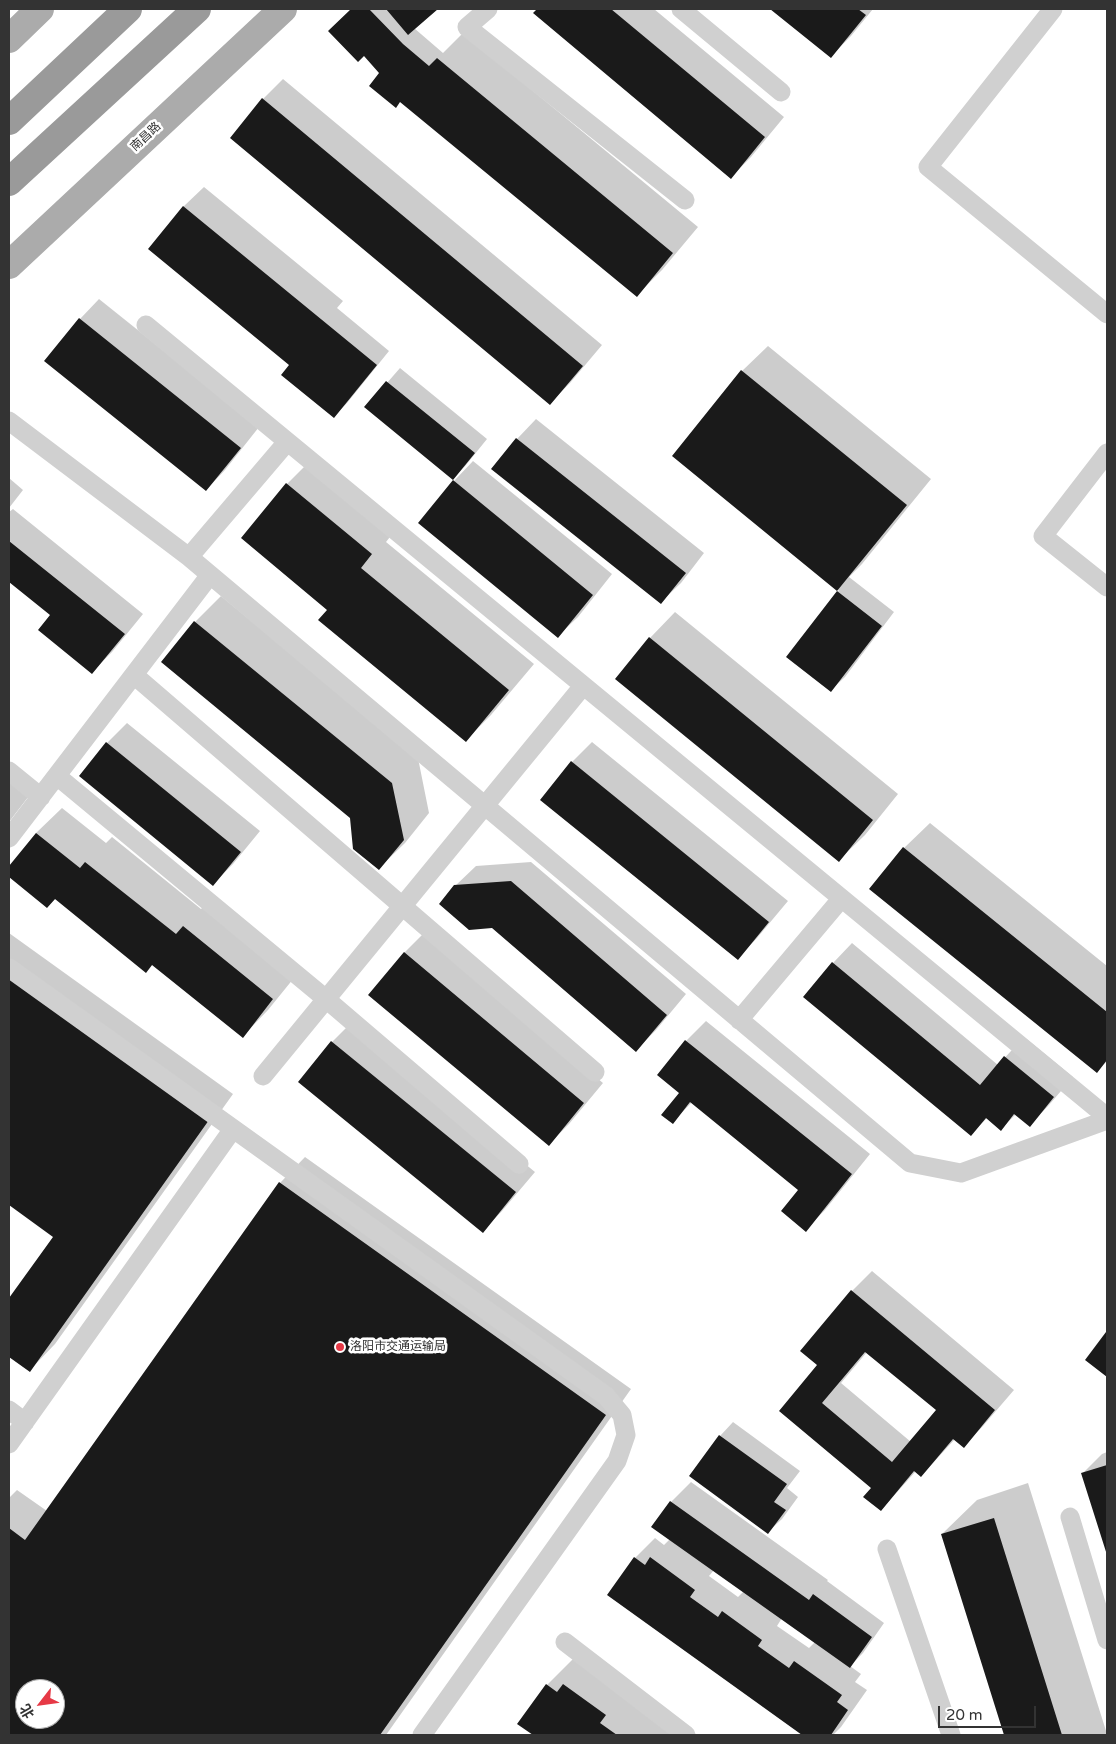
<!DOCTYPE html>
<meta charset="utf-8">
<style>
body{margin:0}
#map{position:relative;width:1116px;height:1744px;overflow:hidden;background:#fff;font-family:"Varela Round","Noto Sans SC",sans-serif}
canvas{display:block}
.frame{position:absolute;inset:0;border:10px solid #333;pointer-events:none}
.north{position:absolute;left:15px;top:1679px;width:50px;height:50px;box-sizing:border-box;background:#fff;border:1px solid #adadad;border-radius:50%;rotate:240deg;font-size:14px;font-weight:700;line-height:20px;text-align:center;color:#333}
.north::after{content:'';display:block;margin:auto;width:18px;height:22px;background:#e63946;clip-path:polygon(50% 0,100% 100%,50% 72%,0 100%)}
.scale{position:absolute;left:938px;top:1706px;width:98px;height:22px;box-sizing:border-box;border:2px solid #333;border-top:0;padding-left:6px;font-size:15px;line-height:18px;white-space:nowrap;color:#333;-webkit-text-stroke:4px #fff;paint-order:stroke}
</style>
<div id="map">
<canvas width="1116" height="1744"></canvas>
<div class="frame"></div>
<div class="north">北</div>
<div class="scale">20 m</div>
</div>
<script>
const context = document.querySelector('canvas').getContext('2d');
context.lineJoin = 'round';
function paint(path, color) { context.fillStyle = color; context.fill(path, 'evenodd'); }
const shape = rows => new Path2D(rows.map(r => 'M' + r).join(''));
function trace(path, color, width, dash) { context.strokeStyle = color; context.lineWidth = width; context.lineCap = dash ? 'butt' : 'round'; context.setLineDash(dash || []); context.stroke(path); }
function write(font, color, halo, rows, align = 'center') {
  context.font = font + ' "Varela Round","Noto Sans SC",sans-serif'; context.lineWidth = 5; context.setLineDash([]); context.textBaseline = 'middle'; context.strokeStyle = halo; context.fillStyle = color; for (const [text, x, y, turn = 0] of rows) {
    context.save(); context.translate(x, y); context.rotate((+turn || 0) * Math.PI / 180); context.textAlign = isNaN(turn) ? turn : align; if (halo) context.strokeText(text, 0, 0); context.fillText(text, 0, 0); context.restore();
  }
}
paint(shape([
 [352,9,436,9,414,28,443,53,463,33,698,227,662,270,637,295,381,73,364,55,330,31],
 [539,9,654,9,784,117,751,157,731,177,535,13],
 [772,9,873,9,851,36,831,56],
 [283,79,602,345,570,383,550,403,263,99],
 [204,187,343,301,337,308,389,351,347,403,334,416,290,365,150,248,184,206],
 [99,299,259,427,225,470,206,490,80,319],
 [768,346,931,479,862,564,849,577,894,612,845,677,831,690,788,656,839,590,837,590,674,456,742,371],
 [400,368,487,439,466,465,453,479,366,407],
 [536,419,704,553,681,583,661,602,517,439],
 [313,458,397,528,386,542,534,664,491,715,466,740,329,609,243,538,287,484],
 [473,461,612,574,578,617,558,636,454,481],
 [9,478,23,490,9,508],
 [13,509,143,614,112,652,92,672,51,615,9,580,9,512],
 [221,596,418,758,429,813,405,843,379,868,352,817,163,662,195,622],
 [675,612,898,794,865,835,839,860,650,638],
 [127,723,260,831,233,864,213,884,81,776,107,743],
 [592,742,788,901,757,938,738,958,572,762],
 [9,774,32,792,9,822],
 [62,808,106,843,112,837,201,909,209,901,298,973,268,1010,243,1036,153,964,146,972,56,898,47,907,9,875,9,868,36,833],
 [930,823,1107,966,1107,1061,1097,1072,904,848],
 [531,862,686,994,656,1030,636,1050,493,927,455,886,476,866],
 [9,933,233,1094,213,1122,9,976],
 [424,933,603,1083,569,1124,549,1144,404,953],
 [852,943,998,1065,1024,1037,1073,1077,1049,1105,1030,1125,1016,1114,1001,1129,987,1118,971,1134,833,963],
 [9,979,212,1124,55,1344,30,1370,9,1355,9,1300,54,1236,9,1204],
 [706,1021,870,1154,825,1210,805,1230,800,1190,692,1102,673,1122,681,1093,659,1075,686,1041],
 [352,1022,535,1172,502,1211,483,1231,300,1081,332,1042],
 [305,1157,631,1389,386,1735,9,1735,9,1498,17,1490,47,1511,280,1183],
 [25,1689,55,1689,55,1719,25,1719],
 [872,1271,1014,1390,983,1426,964,1446,955,1439,921,1476,916,1471,881,1510,873,1488,781,1411,819,1365,802,1351,852,1291],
 [867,1352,938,1410,911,1442,841,1383],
 [733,1422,800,1471,787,1488,798,1497,782,1519,768,1532,720,1436],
 [1107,1452,1107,1552,1082,1474,1102,1454],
 [691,1482,828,1580,827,1581,884,1623,863,1653,850,1666,861,1674,855,1682,867,1690,841,1727,833,1735,805,1735,609,1595,635,1558,655,1538,664,1545,670,1539,671,1502],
 [714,1570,744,1591,738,1597,709,1576],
 [782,1618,815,1642,809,1648,777,1626],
 [1028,1483,1107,1734,1107,1735,1005,1735,942,1534,977,1500],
 [573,1659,694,1735,535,1735,519,1724,547,1685]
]), '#0003');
paint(shape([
 [351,9,369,9,403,44,429,66,437,58,673,253,637,297,400,102,396,108,369,86,379,73,364,56,358,62,328,31],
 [386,9,438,9,408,35],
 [537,9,611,9,765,137,731,179,533,13],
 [770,9,858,9,866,15,831,58],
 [262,98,583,366,550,405,230,138],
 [183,206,377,365,334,418,281,375,289,365,148,249],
 [79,318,241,448,206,491,44,361],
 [741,370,907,505,837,591,672,456],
 [386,381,475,453,453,480,364,407],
 [516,438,686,573,661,604,491,469],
 [453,480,593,595,558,638,418,523],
 [286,483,372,554,361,568,509,690,466,742,318,620,327,610,241,538],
 [9,541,125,634,92,674,38,630,50,615,9,582],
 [837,591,882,626,831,692,786,657],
 [194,621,392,783,404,840,379,870,353,849,350,818,161,662],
 [649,637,873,820,839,862,615,679],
 [106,742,241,852,213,886,79,776],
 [571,761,769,922,738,960,540,800],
 [36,833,80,868,85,862,176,934,183,926,273,999,243,1038,152,965,146,973,55,899,47,908,9,877,9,866],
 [903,847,1107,1012,1107,1060,1097,1073,869,889],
 [511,881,667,1015,636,1052,492,928,469,930,439,904,454,885],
 [404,952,584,1103,549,1146,368,995],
 [832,962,980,1085,1004,1056,1054,1097,1030,1127,1014,1114,1001,1131,986,1118,971,1136,803,997],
 [9,977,209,1120,30,1372,9,1357,9,1298,53,1237,9,1205],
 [685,1040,852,1174,806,1232,781,1211,798,1190,690,1102,673,1124,661,1115,679,1093,657,1075],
 [331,1041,516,1192,483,1233,298,1082],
 [279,1182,606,1415,380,1735,9,1735,9,1528,25,1540],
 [25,1689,55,1689,55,1719,25,1719],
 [851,1290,995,1410,964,1448,953,1439,921,1477,914,1471,881,1511,863,1497,871,1488,779,1411,817,1365,800,1351],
 [865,1352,936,1410,892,1462,822,1403],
 [1106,1332,1107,1333,1107,1377,1085,1360],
 [719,1435,787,1484,774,1502,786,1510,768,1534,689,1476],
 [1107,1465,1107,1555,1081,1473],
 [670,1501,809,1600,813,1594,872,1637,850,1668,651,1527],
 [994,1518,1062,1735,1004,1735,941,1534],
 [634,1557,645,1565,650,1557,695,1590,690,1597,718,1617,722,1611,762,1640,758,1646,789,1668,794,1661,842,1695,837,1702,848,1710,831,1735,802,1735,607,1595],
 [546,1684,557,1692,563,1684,606,1715,600,1723,617,1735,533,1735,517,1724]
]), '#1a1a1a');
trace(shape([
 [488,9,467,27,685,200],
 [681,9,781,92],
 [1053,9,928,167,1107,314],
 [146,325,1107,1117],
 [9,421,189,557,910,1163,961,1173,1107,1120],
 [1107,453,1043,536,1107,587],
 [189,557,287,442],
 [134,675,595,1072],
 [9,771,41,797],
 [57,776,326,999,519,1164],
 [9,838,210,575],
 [9,968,606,1396,622,1415,626,1435,617,1461,422,1735],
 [739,1020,841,899],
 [263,1076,583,686],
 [9,1410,25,1422],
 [9,1444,233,1129],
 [1070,1517,1107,1640],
 [887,1549,951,1735],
 [565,1642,686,1735]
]), '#d0d0d0', 19);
trace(shape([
 [9,39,40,9],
 [9,265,283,9]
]), '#ababab', 28);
trace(shape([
 [9,121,128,9],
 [9,182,197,9]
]), '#9a9a9a', 28);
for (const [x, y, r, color] of [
 [340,1347,5,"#e63946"]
]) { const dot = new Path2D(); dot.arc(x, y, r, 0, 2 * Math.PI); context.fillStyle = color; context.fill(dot); trace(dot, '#fff', 2); }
write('12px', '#333', '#fff', [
 ["南昌路",146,137,-43]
]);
write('12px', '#333', '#fff', [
 ["洛阳市交通运输局",350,1347]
], 'left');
</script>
